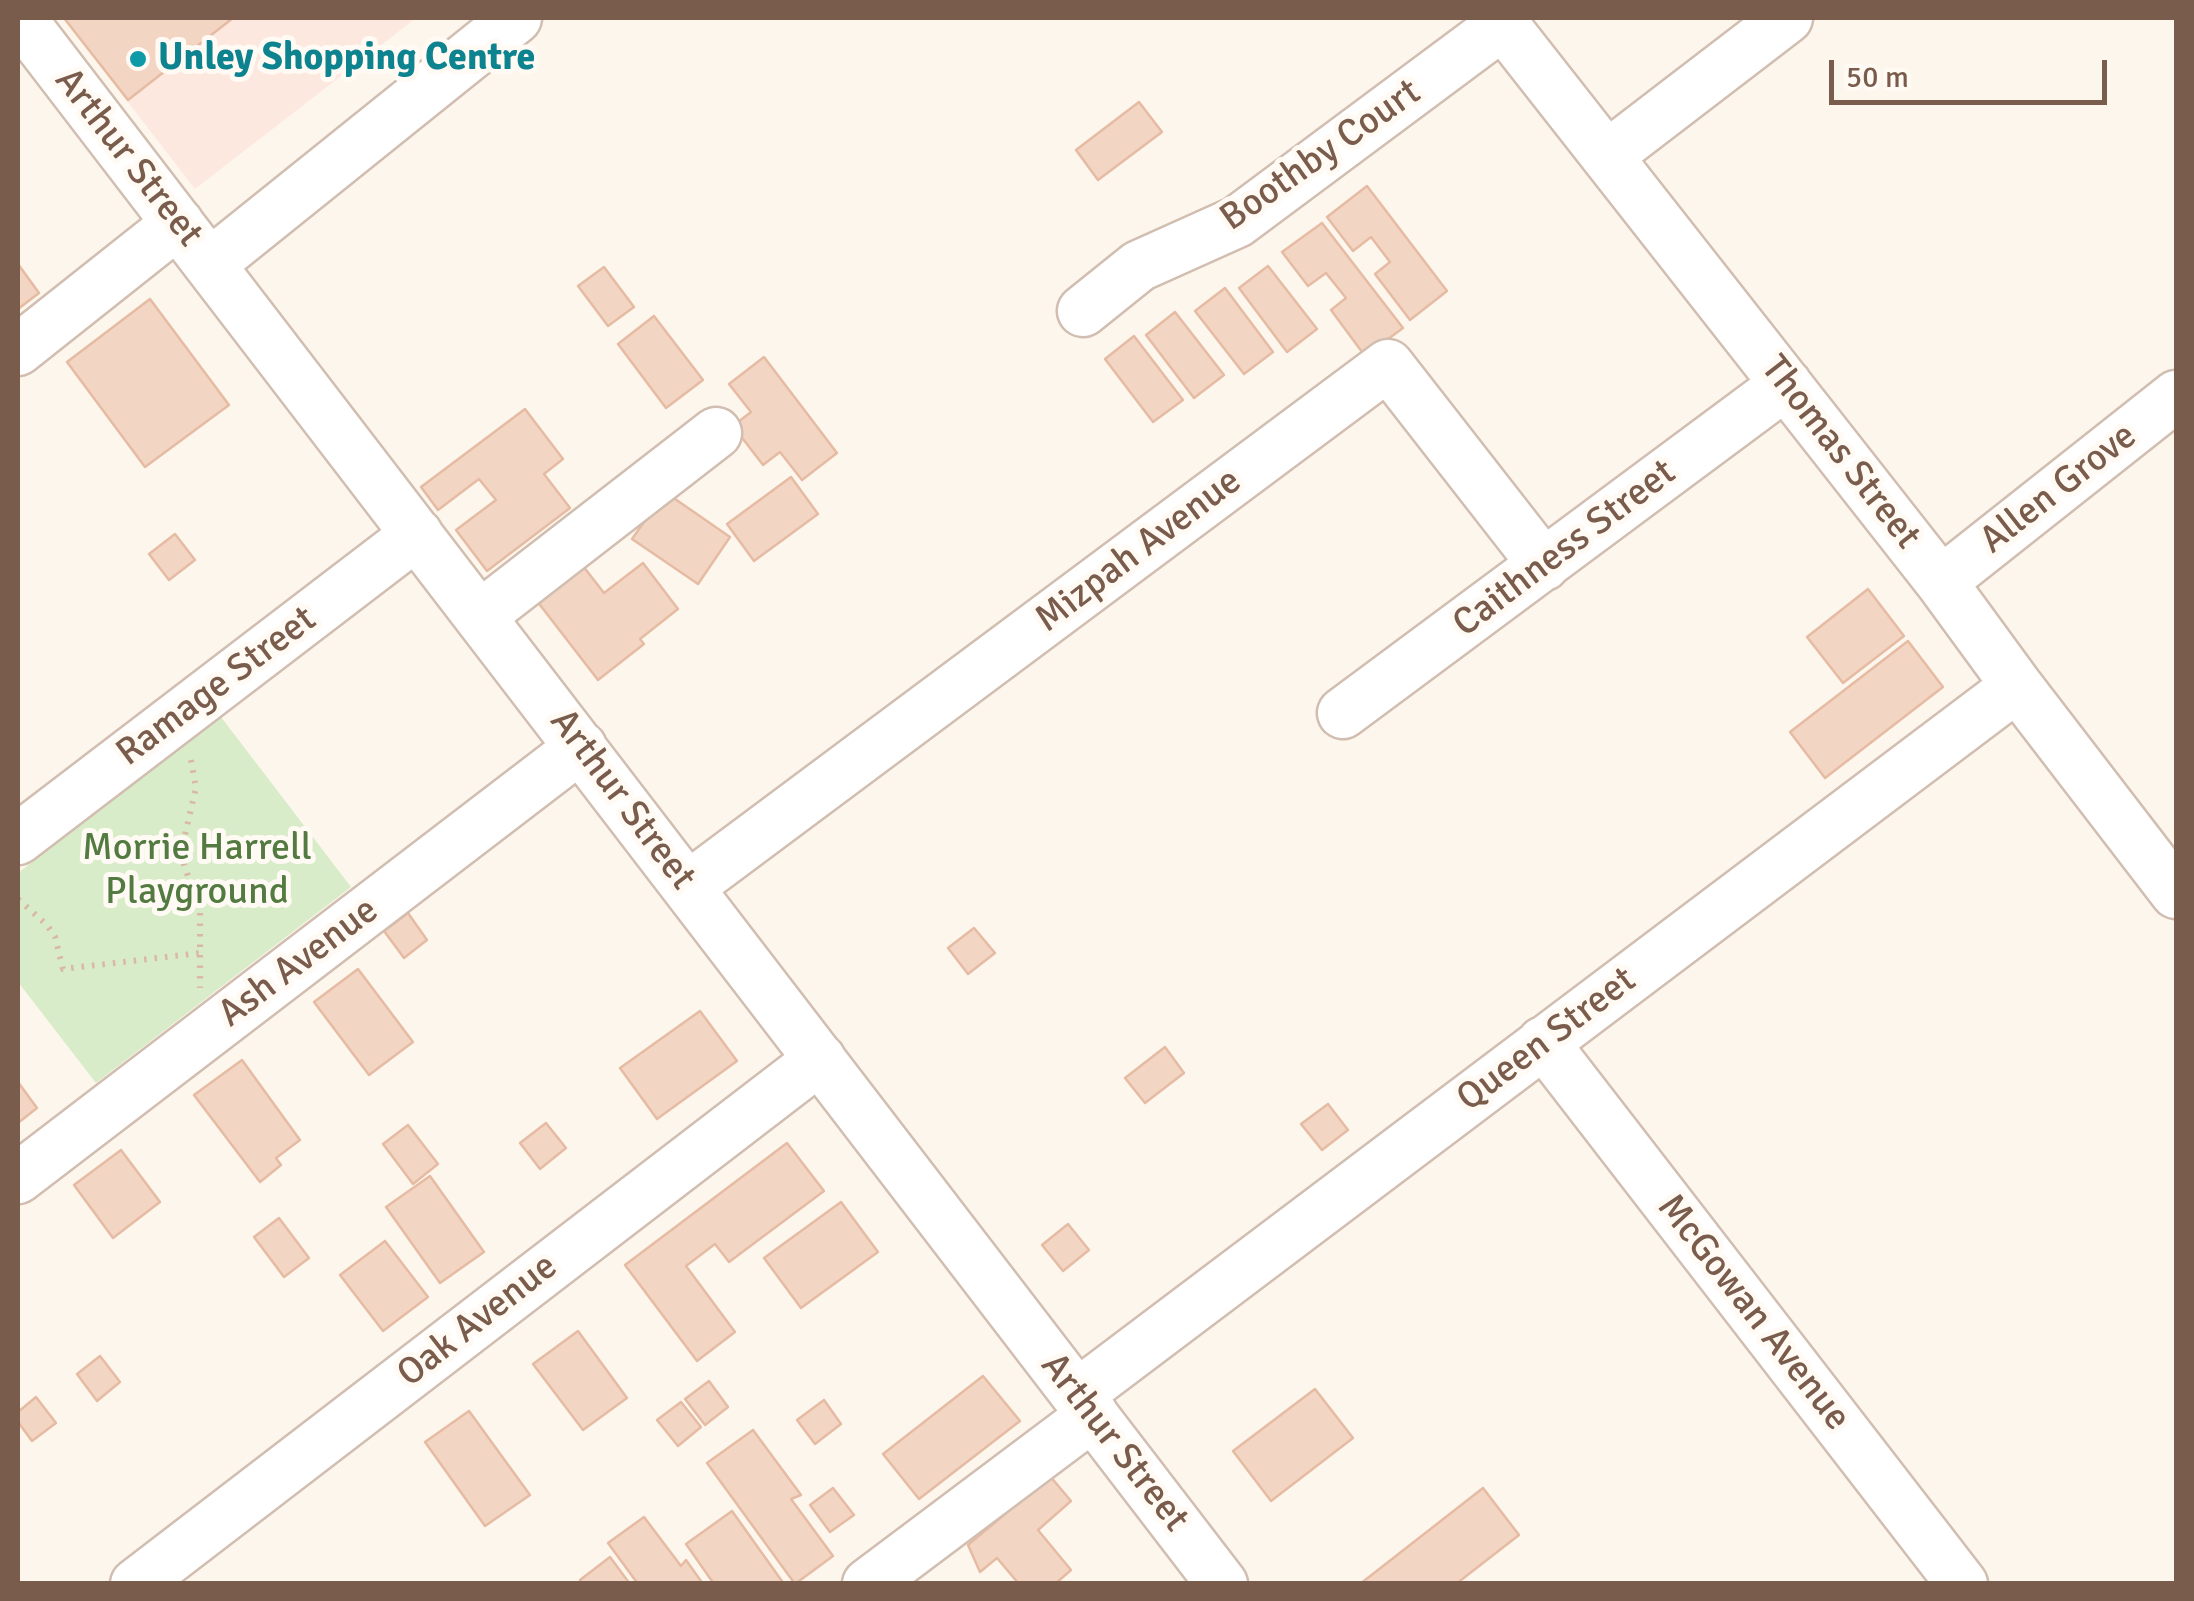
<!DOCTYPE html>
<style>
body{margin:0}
#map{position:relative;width:2194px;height:1601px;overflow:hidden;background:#fdf6ec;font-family:Signika,sans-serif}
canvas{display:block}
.frame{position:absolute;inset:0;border:20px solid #7a5c4d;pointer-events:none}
.scale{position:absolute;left:1829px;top:60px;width:278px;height:45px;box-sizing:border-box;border:5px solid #7a5c4d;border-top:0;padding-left:12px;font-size:30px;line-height:35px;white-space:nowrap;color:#7a5c4d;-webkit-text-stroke:8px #fffaf3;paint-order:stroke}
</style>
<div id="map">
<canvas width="2194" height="1601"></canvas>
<div class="frame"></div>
<div class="scale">50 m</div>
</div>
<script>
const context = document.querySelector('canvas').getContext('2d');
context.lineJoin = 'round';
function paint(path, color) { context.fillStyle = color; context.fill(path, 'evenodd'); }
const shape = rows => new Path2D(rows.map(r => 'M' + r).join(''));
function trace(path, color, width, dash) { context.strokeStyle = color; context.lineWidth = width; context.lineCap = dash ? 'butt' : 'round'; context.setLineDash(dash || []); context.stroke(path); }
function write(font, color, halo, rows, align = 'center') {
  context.font = font + ' Signika,sans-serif'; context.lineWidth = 10; context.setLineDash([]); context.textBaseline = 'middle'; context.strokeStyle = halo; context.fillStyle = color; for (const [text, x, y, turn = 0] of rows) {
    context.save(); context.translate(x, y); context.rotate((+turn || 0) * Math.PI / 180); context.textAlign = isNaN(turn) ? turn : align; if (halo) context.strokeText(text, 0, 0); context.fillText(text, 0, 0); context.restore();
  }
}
paint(shape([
 [63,18,416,18,195,189]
]), '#fde8e0');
paint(shape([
 [221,717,351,887,96,1083,18,982,18,873]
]), '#d8ecc9');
const building = shape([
 [64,18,233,18,128,100,64,18],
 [1139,102,1162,132,1098,180,1076,150,1139,102],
 [1367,186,1447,291,1410,320,1375,274,1390,262,1371,237,1353,251,1327,217,1367,186],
 [1322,223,1403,328,1365,356,1331,310,1346,298,1326,273,1308,286,1282,252,1322,223],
 [18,264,39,293,18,309,18,264],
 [1268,266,1317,329,1287,352,1239,288,1268,266],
 [604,267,634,307,608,326,578,286,604,267],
 [1225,288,1273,352,1244,374,1195,311,1225,288],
 [150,299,229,405,145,467,67,362,150,299],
 [1175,312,1224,375,1194,398,1146,335,1175,312],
 [654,316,703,380,666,408,618,344,654,316],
 [1134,336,1183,400,1153,422,1105,359,1134,336],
 [764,357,837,453,802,480,780,452,763,465,733,426,751,412,729,384,764,357],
 [525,409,563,459,544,474,570,508,487,571,456,530,496,500,479,479,438,510,421,487,525,409],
 [791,477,818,514,754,561,727,524,791,477],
 [665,492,730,537,698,584,632,539,665,492],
 [175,534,195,560,169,580,149,554,175,534],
 [576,557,604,593,643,563,678,609,640,639,644,644,598,680,530,592,576,557],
 [1868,589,1904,636,1843,683,1807,637,1868,589],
 [1908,641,1943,687,1825,778,1790,732,1908,641],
 [408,913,427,940,404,958,384,931,408,913],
 [974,928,995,953,968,974,948,948,974,928],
 [358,969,413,1042,369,1075,314,1002,358,969],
 [700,1011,737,1061,657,1119,620,1068,700,1011],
 [1165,1047,1184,1073,1145,1103,1125,1078,1165,1047],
 [242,1060,300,1140,276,1158,281,1165,260,1182,194,1095,242,1060],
 [18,1082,37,1108,18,1123,18,1082],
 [1328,1104,1348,1130,1322,1150,1301,1124,1328,1104],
 [546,1123,566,1148,540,1169,520,1143,546,1123],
 [408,1125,438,1164,413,1184,383,1144,408,1125],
 [787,1143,824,1191,729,1262,715,1244,686,1266,735,1332,697,1361,625,1265,787,1143],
 [121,1150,160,1202,113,1238,74,1185,121,1150],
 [430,1176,484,1252,440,1283,386,1207,430,1176],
 [841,1202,878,1252,801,1308,764,1258,841,1202],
 [279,1218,309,1258,284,1277,254,1237,279,1218],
 [1068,1224,1089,1250,1063,1271,1042,1245,1068,1224],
 [385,1241,428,1297,383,1331,340,1275,385,1241],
 [578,1331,627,1398,583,1430,533,1364,578,1331],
 [100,1356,120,1382,97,1401,77,1374,100,1356],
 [983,1376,1020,1421,919,1499,883,1454,983,1376],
 [709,1381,728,1407,705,1425,685,1399,709,1381],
 [1315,1389,1353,1438,1271,1501,1233,1451,1315,1389],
 [36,1397,56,1423,32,1441,18,1422,18,1412,36,1397],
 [824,1400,841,1424,815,1444,797,1420,824,1400],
 [681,1402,701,1427,678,1446,657,1420,681,1402],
 [469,1411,530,1495,485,1526,425,1442,469,1411],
 [753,1430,801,1495,791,1499,833,1556,795,1584,707,1463,753,1430],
 [1050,1476,1071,1501,1038,1530,1071,1570,1055,1584,1019,1584,997,1558,980,1572,968,1545,1050,1476],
 [833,1488,854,1515,830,1532,810,1505,833,1488],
 [1483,1488,1519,1535,1456,1584,1360,1584,1483,1488],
 [732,1511,784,1584,714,1584,686,1544,732,1511],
 [644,1517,681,1566,686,1560,703,1584,638,1584,608,1543,644,1517],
 [610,1557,630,1584,583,1584,580,1580,610,1557]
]);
paint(building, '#f3d5c3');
trace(building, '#e6bba3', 2.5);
const minor = shape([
 [20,18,1222,1584],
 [1498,18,1941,582,2017,686,2176,893],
 [1607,156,1787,18],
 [210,264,516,18],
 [1083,311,1139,266,1237,222,1503,24],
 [18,350,178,223],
 [1941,582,2176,396],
 [480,616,716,433],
 [1343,713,1786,384],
 [18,839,417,534],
 [688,887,1388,365,1544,565],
 [1543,1042,1962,1584],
 [18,1178,581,747],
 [1077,1395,2017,686],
 [136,1584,820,1059],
 [868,1584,1093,1415]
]);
trace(minor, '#d1beb0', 55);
trace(shape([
 [191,760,196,788,184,839,184,864,200,913,200,988],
 [18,899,47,925,55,937,63,969,200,953]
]), '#d9b8a5', 6, [2.5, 8]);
trace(minor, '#fff', 50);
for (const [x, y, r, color] of [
 [138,59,10,"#0f9aa8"]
]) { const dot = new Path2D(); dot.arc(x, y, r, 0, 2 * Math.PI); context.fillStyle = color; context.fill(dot); trace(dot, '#fffaf3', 4); }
write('bold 38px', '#0d838f', '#fffaf3', [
 ["Unley Shopping Centre",158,59]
], 'left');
write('38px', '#7a5c4d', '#fffaf3', [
 ["Boothby Court",1321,156,-35],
 ["Arthur Street",128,158,52],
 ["Thomas Street",1840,453,52],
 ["Allen Grove",2059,489,-38],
 ["Caithness Street",1565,549,-37],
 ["Mizpah Avenue",1139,551,-37],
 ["Ramage Street",217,687,-37],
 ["Arthur Street",622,800,53],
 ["Ash Avenue",299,963,-37],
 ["Queen Street",1547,1040,-37],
 ["McGowan Avenue",1753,1313,52],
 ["Oak Avenue",478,1321,-38],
 ["Arthur Street",1114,1443,52]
]);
write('38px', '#537a41', '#fffaf3', [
 ["Morrie Harrell",197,849],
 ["Playground",197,893]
]);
</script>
